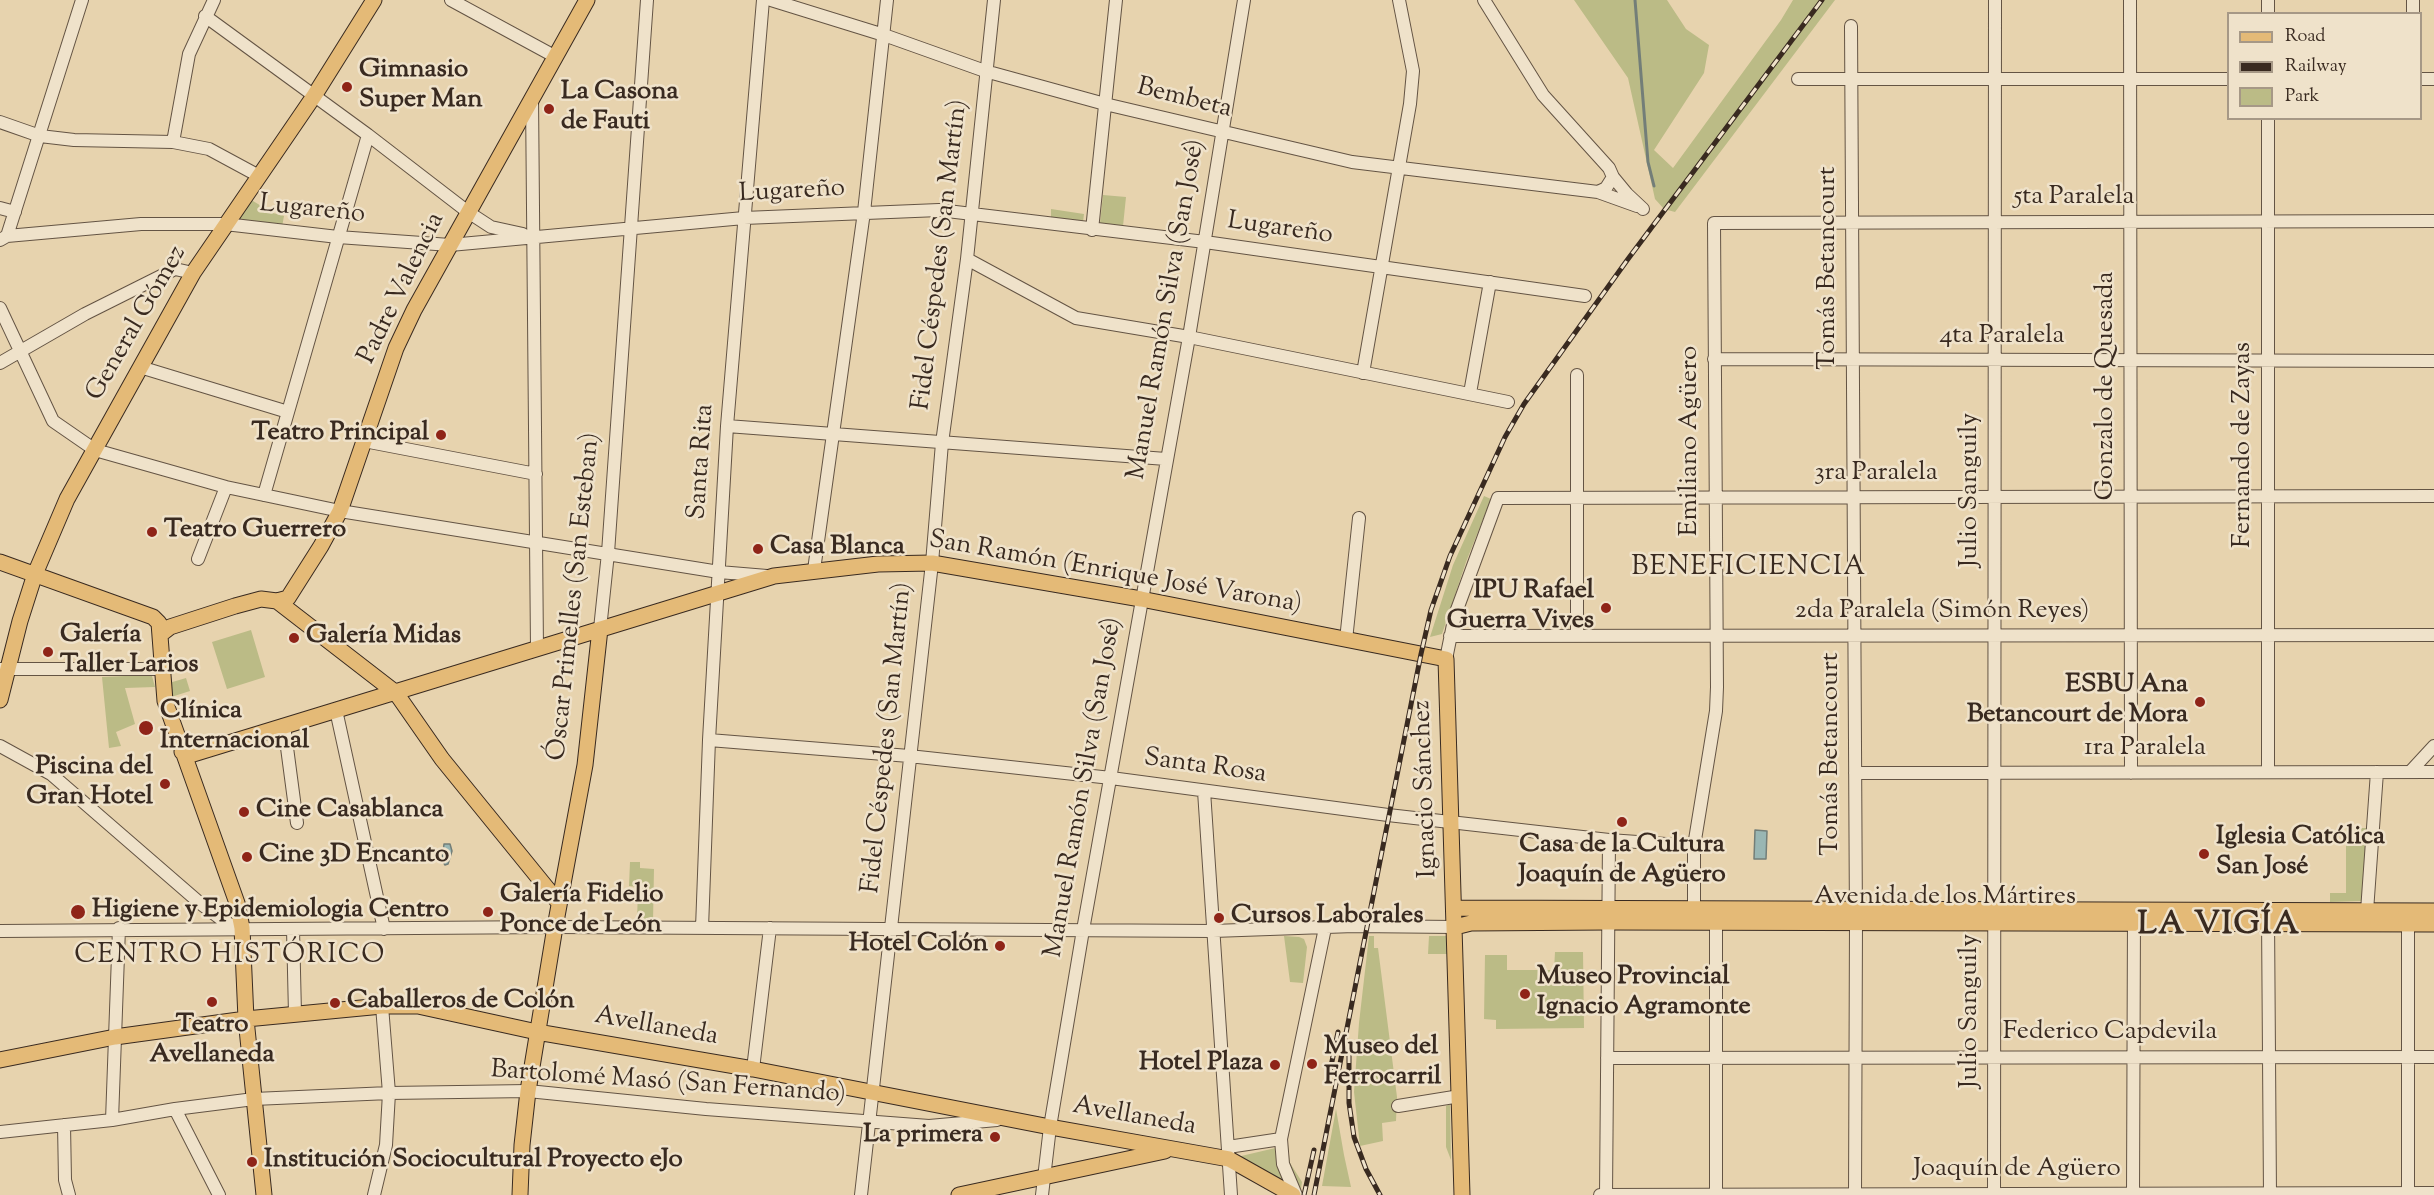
<!DOCTYPE html>
<meta charset="utf-8">
<style>
body{margin:0}
#map{position:relative;width:2434px;height:1195px;overflow:hidden;background:#e7d3ae;font-family:"Sorts Mill Goudy",serif}
canvas{display:block}
.legend{position:absolute;left:2227px;top:12px;width:195px;height:108px;box-sizing:border-box;background:#efe2ca;border:2px solid #a69886;margin:0;padding:8px 10px;list-style:none;font-size:18px;color:#392a20}
.legend li{display:flex;align-items:center;gap:12px;height:30px}
.legend b{width:30px;border:2px solid #a69886}
</style>
<div id="map">
<canvas width="2434" height="1195"></canvas>
<ul class="legend">
<li><b style="height:8px;background:#e4ba77"></b>Road</li>
<li><b style="height:8px;background:#392a20"></b>Railway</li>
<li><b style="height:16px;background:#bbbb86"></b>Park</li>
</ul>
</div>
<script>
const context = document.querySelector('canvas').getContext('2d');
context.lineJoin = 'round';
function paint(path, color) { context.fillStyle = color; context.fill(path, 'evenodd'); }
const shape = rows => new Path2D(rows.map(r => 'M' + r).join(''));
function trace(path, color, width, dash) { context.strokeStyle = color; context.lineWidth = width; context.lineCap = dash ? 'butt' : 'round'; context.setLineDash(dash || []); context.stroke(path); }
function write(font, color, halo, rows, align = 'center') {
  context.font = font + ' "Sorts Mill Goudy",serif'; context.lineWidth = 5; context.setLineDash([]); context.textBaseline = 'middle'; context.strokeStyle = halo; context.fillStyle = color; for (const [text, x, y, turn = 0] of rows) {
    context.save(); context.translate(x, y); context.rotate((+turn || 0) * Math.PI / 180); context.textAlign = isNaN(turn) ? turn : align; if (halo) context.strokeText(text, 0, 0); context.fillText(text, 0, 0); context.restore();
  }
}
paint(shape([
 [1574,0,1667,0,1686,29,1709,45,1704,73,1654,150,1673,168,1781,20,1793,0,1835,0,1675,212,1664,209,1655,199,1628,78],
 [1103,195,1126,197,1123,226,1100,223],
 [248,198,273,213,284,216,282,227,243,223,238,219],
 [1051,209,1084,214,1083,222,1051,217],
 [1484,496,1491,499,1466,562,1442,634,1430,637,1453,565],
 [251,630,265,677,227,689,212,642],
 [149,675,152,676,155,687,125,688,135,724,116,732,121,746,109,748,102,677],
 [186,678,190,691,168,698,169,683],
 [2346,828,2366,828,2363,901,2330,902,2330,893,2346,893],
 [630,862,640,862,640,868,654,869,653,922,637,922,638,887,629,886],
 [1284,936,1299,937,1304,939,1307,947,1303,983,1290,982],
 [1369,936,1374,936,1374,948,1378,948,1397,1097,1396,1121,1382,1123,1383,1141,1360,1146,1354,1092,1359,1023],
 [1429,936,1448,936,1449,954,1428,954],
 [1555,952,1583,952,1584,1028,1496,1029,1496,1020,1484,1019,1485,955,1507,955,1507,970,1554,970],
 [1450,1104,1451,1160,1446,1147,1446,1106],
 [1336,1109,1344,1155,1351,1187,1322,1186],
 [1288,1145,1290,1163,1302,1182,1301,1189,1237,1157]
]), '#bbbb86');
const water = shape([
 [1755,830,1767,831,1766,859,1754,859,1755,830],
 [444,844,450,844,452,851,448,864,445,865,442,860,444,844]
]);
paint(water, '#99b6b3');
trace(water, '#737e78', 1.5);
trace(shape([
 [1635,0,1648,162,1654,186]
]), '#737e78', 3);
const minor = shape([
 [451,0,556,57],
 [771,0,884,35,985,71,1105,104,1352,162,1598,192,1606,188,1613,177],
 [1484,0,1543,95,1609,168,1613,177,1627,194,1643,209],
 [2130,0,2131,773],
 [2268,14,2268,0],
 [2413,14,2413,0],
 [205,16,368,135,468,212,491,227,523,234],
 [1851,26,1856,923,1855,1195],
 [1798,79,2228,79],
 [2420,79,2434,79],
 [532,97,537,648],
 [2268,118,2268,772],
 [0,122,40,136,74,140,173,142,209,149,259,176],
 [173,142,189,54,214,0],
 [1598,192,1637,206],
 [0,208,15,212],
 [1092,230,1116,0],
 [7,236,82,0],
 [0,240,7,236,141,224,225,224,338,237,450,245,744,218,939,210,1205,242,1585,296],
 [967,259,1076,318,1189,337,1508,402],
 [0,308,53,421,95,450,226,487,340,511,719,572,767,576],
 [1714,359,2434,361],
 [0,363,85,314,175,269,193,273],
 [140,367,288,412],
 [1363,373,1410,104,1413,71,1399,0],
 [1577,375,1577,636],
 [1470,393,1490,282],
 [727,426,1166,459],
 [364,441,536,474],
 [264,495,368,135],
 [198,559,226,487],
 [814,570,864,212,887,0],
 [600,629,608,553,647,0],
 [1450,636,2434,635],
 [1346,640,1359,518],
 [1446,659,1455,615,1498,498,2434,496],
 [0,669,161,669],
 [336,710,384,929],
 [284,725,297,823],
 [709,740,909,756,1111,778,1388,815,1609,840,1694,846],
 [0,746,51,774,201,904,225,922,238,928],
 [2410,772,2434,746],
 [1855,773,2434,772],
 [1204,791,1231,1195],
 [1694,909,1694,846,1716,711,1717,687,1714,223,2434,221],
 [2367,911,2377,772],
 [2268,917,2270,1195],
 [702,928,709,740,727,426,763,0],
 [293,929,295,1014],
 [0,931,555,927,1213,931,1354,926,1455,927],
 [1607,1058,2434,1057],
 [753,1069,770,928],
 [1398,1106,1460,1096],
 [175,1109,219,1195],
 [112,1120,119,928],
 [64,1125,65,1180,69,1195],
 [0,1132,112,1120,175,1109,254,1099,389,1093,528,1091,706,1109,929,1126,997,1120],
 [1228,1147,1281,1139],
 [374,1195,386,1145,389,1093,382,1006],
 [861,1195,932,563,942,443,967,259,994,0],
 [1042,1195,1050,1127,1083,930,1189,337,1244,0],
 [1296,1195,1283,1164,1281,1139,1325,928],
 [1600,1195,2434,1193],
 [1606,1195,1609,840],
 [1716,1195,1716,914],
 [1994,1195,1995,0],
 [2133,1195,2134,915],
 [2408,1195,2408,915]
]);
const major = shape([
 [0,562,153,617,159,623,165,701,237,903,242,928,246,1019,264,1195],
 [277,601,288,598,321,546,340,511,396,348,414,310,587,0],
 [161,634,170,627,235,606,261,599,277,601,396,693,442,759,559,903],
 [0,700,20,621,35,574,67,499,193,273,314,96,374,0],
 [182,752,193,754,774,576,878,564,932,563,1141,599,1446,659,1462,1195],
 [1455,908,2434,911],
 [1455,927,1471,923,1608,922,2434,924],
 [0,1060,115,1037,246,1019,382,1006,418,1006,537,1032,753,1069,1050,1127,1229,1159,1293,1195],
 [520,1195,522,1145,528,1091,555,927,585,765,600,629],
 [959,1195,1165,1151]
]);
trace(minor, '#645444', 14);
trace(major, '#392a20', 17);
trace(minor, '#efe2ca', 12);
trace(major, '#e4ba77', 15);
const rail = shape([
 [1349,1054,1349,1103,1354,1137,1366,1169,1380,1195],
 [1329,1076,1338,1032],
 [1304,1195,1314,1150],
 [1314,1195,1421,654,1431,610,1450,556,1505,437,1524,404,1628,259,1822,0]
]);
trace(rail, '#392a20', 5);
trace(rail, '#efe2ca', 3, [9]);
for (const [x, y, r, color] of [
 [347,87,6,"#8f2418"],
 [549,109,6,"#8f2418"],
 [441,435,6,"#8f2418"],
 [152,532,6,"#8f2418"],
 [758,549,6,"#8f2418"],
 [1606,608,6,"#8f2418"],
 [294,638,6,"#8f2418"],
 [48,652,6,"#8f2418"],
 [2200,702,6,"#8f2418"],
 [146,728,8,"#8f2418"],
 [165,784,6,"#8f2418"],
 [244,812,6,"#8f2418"],
 [1622,822,6,"#8f2418"],
 [2204,854,6,"#8f2418"],
 [247,857,6,"#8f2418"],
 [78,912,8,"#8f2418"],
 [488,912,6,"#8f2418"],
 [1219,918,6,"#8f2418"],
 [1000,946,6,"#8f2418"],
 [1525,994,6,"#8f2418"],
 [212,1002,6,"#8f2418"],
 [335,1003,6,"#8f2418"],
 [1312,1064,6,"#8f2418"],
 [1275,1065,6,"#8f2418"],
 [995,1137,6,"#8f2418"],
 [252,1162,6,"#8f2418"]
]) { const dot = new Path2D(); dot.arc(x, y, r, 0, 2 * Math.PI); context.fillStyle = color; context.fill(dot); trace(dot, '#efe2ca', 2); }
write('bold 26px', '#392a20', '#efe2ca', [
 ["Gimnasio",359,72],
 ["Super Man",359,102],
 ["La Casona",561,94],
 ["de Fauti",561,124],
 ["Teatro Principal",429,435,"right"],
 ["Teatro Guerrero",164,532],
 ["Casa Blanca",770,549],
 ["IPU Rafael",1594,593,"right"],
 ["Guerra Vives",1594,623,"right"],
 ["Galería",60,637],
 ["Taller Larios",60,667],
 ["Galería Midas",306,638],
 ["ESBU Ana",2188,687,"right"],
 ["Betancourt de Mora",2188,717,"right"],
 ["Clínica",160,713],
 ["Internacional",160,743],
 ["Piscina del",153,769,"right"],
 ["Gran Hotel",153,799,"right"],
 ["Cine Casablanca",256,812],
 ["Iglesia Católica",2216,839],
 ["San José",2216,869],
 ["Casa de la Cultura",1622,847,"center"],
 ["Joaquín de Agüero",1622,877,"center"],
 ["Cine 3D Encanto",259,857],
 ["Galería Fidelio",500,897],
 ["Ponce de León",500,927],
 ["Higiene y Epidemiologia Centro",92,912],
 ["Cursos Laborales",1231,918],
 ["Hotel Colón",988,946,"right"],
 ["Museo Provincial",1537,979],
 ["Ignacio Agramonte",1537,1009],
 ["Caballeros de Colón",347,1003],
 ["Teatro",212,1027,"center"],
 ["Avellaneda",212,1057,"center"],
 ["Museo del",1324,1049],
 ["Ferrocarril",1324,1079],
 ["Hotel Plaza",1263,1065,"right"],
 ["La primera",983,1137,"right"],
 ["Institución Sociocultural Proyecto eJo",264,1162]
], 'left');
write('26px', '#392a20', '#efe2ca', [
 ["Bembeta",1184,100,14],
 ["Lugareño",792,193,-3],
 ["5ta Paralela",2074,199],
 ["Lugareño",312,211,6],
 ["Lugareño",1280,230,8],
 ["Fidel Céspedes (San Martín)",942,255,-83],
 ["Tomás Betancourt",1830,268,-90],
 ["Padre Valencia",403,289,-64],
 ["Manuel Ramón Silva (San José)",1168,310,-80],
 ["General Gómez",138,324,-60],
 ["4ta Paralela",2002,338],
 ["Gonzalo de Quesada",2108,386,-90],
 ["Emiliano Agüero",1692,441,-90],
 ["Fernando de Zayas",2245,445,-90],
 ["Santa Rita",703,462,-86],
 ["3ra Paralela",1876,475],
 ["Julio Sanguily",1972,490,-90],
 ["San Ramón (Enrique José Varona)",1115,574,10],
 ["Óscar Primelles (San Esteban)",576,597,-84],
 ["2da Paralela (Simón Reyes)",1942,613],
 ["Fidel Céspedes (San Martín)",889,738,-84],
 ["1ra Paralela",2145,750],
 ["Tomás Betancourt",1833,754,-90],
 ["Santa Rosa",1205,768,8],
 ["Manuel Ramón Silva (San José)",1085,788,-80],
 ["Ignacio Sánchez",1427,789,-92],
 ["Avenida de los Mártires",1945,899],
 ["Julio Sanguily",1972,1011,-90],
 ["Avellaneda",656,1028,10],
 ["Federico Capdevila",2110,1034],
 ["Bartolomé Masó (San Fernando)",668,1084,4],
 ["Avellaneda",1134,1118,10],
 ["Joaquín de Agüero",2017,1171]
]);
context.letterSpacing = '1.5px';
write('27px', '#392a20', '#efe2ca', [
 ["BENEFICIENCIA",1749,569],
 ["CENTRO HISTÓRICO",230,957]
]);
context.letterSpacing = '0px';
context.letterSpacing = '1.5px';
write('bold 32px', '#392a20', '#efe2ca', [
 ["LA VIGÍA",2219,928]
]);
context.letterSpacing = '0px';
</script>
